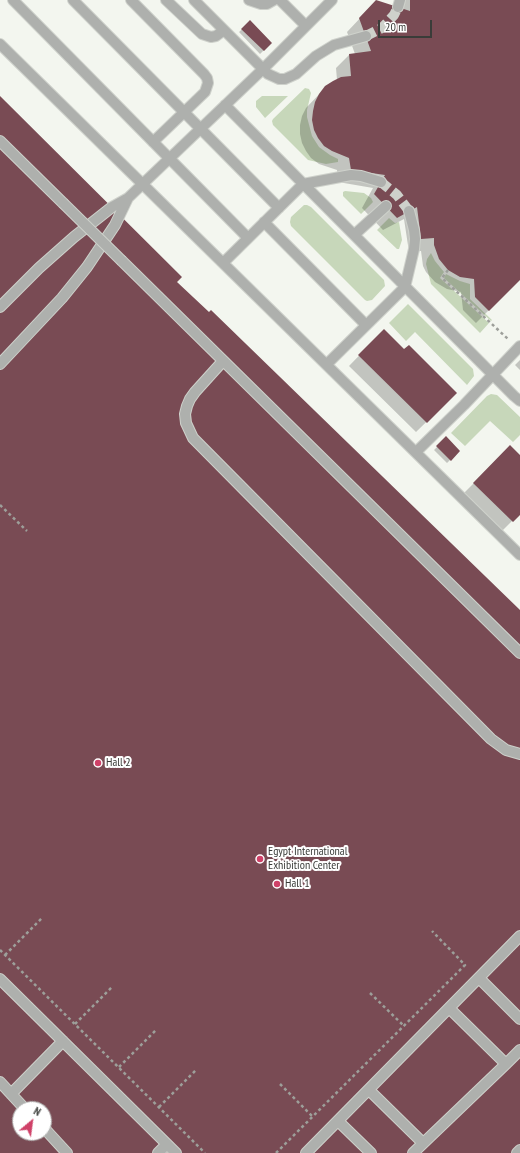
<!DOCTYPE html>
<style>
body{margin:0}
#map{position:relative;width:520px;height:1153px;overflow:hidden;background:#f3f6ef;font-family:"PT Sans Narrow",sans-serif}
canvas{display:block}
.north{position:absolute;left:12px;top:1101px;width:40px;height:40px;box-sizing:border-box;background:#fff;border:1px solid #b0b1b0;border-radius:50%;rotate:29deg;font-size:11px;font-weight:700;line-height:16px;text-align:center;color:#3a3c39}
.north::after{content:'';display:block;margin:auto;width:14px;height:18px;background:#cf4168;clip-path:polygon(50% 0,100% 100%,50% 72%,0 100%)}
.scale{position:absolute;left:378px;top:20px;width:54px;height:18px;box-sizing:border-box;border:2px solid #3a3c39;border-top:0;padding-left:5px;font-size:12px;line-height:14px;white-space:nowrap;color:#3a3c39;-webkit-text-stroke:3px #fff;paint-order:stroke}
</style>
<div id="map">
<canvas width="520" height="1153"></canvas>
<div class="north">N</div>
<div class="scale">20 m</div>
</div>
<script>
const context = document.querySelector('canvas').getContext('2d');
context.lineJoin = 'round';
function paint(path, color) { context.fillStyle = color; context.fill(path, 'evenodd'); }
const shape = rows => new Path2D(rows.map(r => 'M' + r).join(''));
function trace(path, color, width, dash) { context.strokeStyle = color; context.lineWidth = width; context.lineCap = dash ? 'butt' : 'round'; context.setLineDash(dash || []); context.stroke(path); }
function write(font, color, halo, rows, align = 'center') {
  context.font = font + ' "PT Sans Narrow",sans-serif'; context.lineWidth = 4; context.setLineDash([]); context.textBaseline = 'middle'; context.strokeStyle = halo; context.fillStyle = color; for (const [text, x, y, turn = 0] of rows) {
    context.save(); context.translate(x, y); context.rotate((+turn || 0) * Math.PI / 180); context.textAlign = isNaN(turn) ? turn : align; if (halo) context.strokeText(text, 0, 0); context.fillText(text, 0, 0); context.restore();
  }
}
paint(shape([
 [305,88,309,89,311,93,307,110,307,117,312,136,319,147,330,155,338,159,338,162,326,164,308,160,273,125,272,121,273,119],
 [262,96,288,96,265,118,256,107,256,101],
 [345,191,364,193,371,198,373,202,361,214,343,196,343,192],
 [304,205,307,205,311,207,384,280,385,286,372,300,367,301,365,300,291,226,290,222,291,217],
 [389,218,395,223,399,222,402,240,399,249,397,249,377,230],
 [431,253,435,261,444,272,440,278,489,323,480,333,431,284,426,264,427,259],
 [446,274,460,281,470,284,470,299,492,320,491,321,444,278],
 [408,304,473,369,474,376,467,385,415,332,406,341,389,323],
 [491,394,497,395,520,417,520,435,513,442,490,421,465,446,451,433,487,396]
]), '#c7d7ba');
paint(shape([
 [403,0,520,0,520,279,476,323,463,310,461,292,447,289,435,282,426,272,423,266,421,251,409,252,404,219,383,230,362,208,373,188,338,182,337,170,319,164,311,158,306,151,302,143,300,134,300,125,302,116,306,108,326,87,337,80,336,68,349,55,355,54,347,32,364,14,396,7],
 [250,22,271,43,260,54,239,32],
 [384,330,404,350,456,393,416,432,349,366],
 [520,360,520,370,515,365],
 [446,438,459,451,447,463,434,450],
 [510,447,520,456,520,513,502,531,464,493]
]), '#0003');
paint(shape([
 [376,0,410,11,410,0,520,0,520,280,489,311,475,297,474,279,460,277,448,270,439,259,434,245,434,238,421,239,417,207,397,218,374,194,385,175,351,170,349,158,332,151,324,146,318,138,314,130,312,120,313,111,315,102,319,94,325,86,333,81,341,77,351,76,349,54,371,51,359,18],
 [250,20,272,43,264,51,241,29],
 [0,96,182,277,177,282,209,312,211,310,520,610,520,1153,0,1153],
 [20,1109,44,1109,44,1133,20,1133],
 [384,329,404,349,409,345,457,393,427,423,358,355],
 [446,436,460,451,451,461,436,446],
 [510,445,520,455,520,515,513,522,473,483]
]), '#794b54');
trace(shape([
 [366,36,382,28,394,15,398,7],
 [381,182,397,195,409,211]
]), '#ced1cb', 10, [10, 5]);
const minor = shape([
 [13,0,248,238],
 [73,0,279,208],
 [131,0,204,74,207,78,208,83,205,92,153,142],
 [166,0,202,34,211,37,216,36,224,30],
 [194,0,268,74,279,79,285,79,296,74,316,56,334,45,366,36],
 [249,0,261,4,267,4,274,0],
 [280,0,306,26],
 [398,7,400,0],
 [0,44,520,555],
 [225,105,514,396,520,401],
 [0,141,63,203],
 [264,222,366,325],
 [354,235,386,206],
 [122,261,520,653],
 [223,263,303,184,351,175,361,176,381,182],
 [0,307,39,268,74,237,112,207,128,198,263,69,332,0],
 [223,361,195,392,190,399,187,406,185,414,186,423,193,438,491,739,506,750,520,754],
 [0,364,62,298,87,267,115,225,128,198],
 [327,364,405,287,414,249,415,239,414,230,409,211],
 [416,452,464,405,520,346],
 [479,978,520,1019],
 [0,979,176,1153],
 [449,1008,506,1064],
 [0,1082,25,1109],
 [369,1090,423,1143],
 [11,1094,63,1041],
 [338,1121,371,1153],
 [44,1128,67,1153],
 [158,1153,167,1144],
 [306,1153,520,936],
 [413,1153,506,1064,520,1050],
 [517,1153,520,1150]
]);
trace(minor, '#ced1cb', 12);
trace(shape([
 [448,270,442,278,508,339],
 [0,505,27,531],
 [0,950,205,1153],
 [5,955,42,918],
 [370,993,404,1026],
 [75,1024,112,987],
 [119,1067,156,1030],
 [280,1084,312,1116],
 [159,1107,196,1070],
 [276,1153,465,965,432,931]
]), '#9d9f9a', 2.5, [3, 3]);
trace(minor, '#aeb0ad', 10);
const minorBridge = shape([
 [63,203,122,261]
]);
trace(minorBridge, '#ced1cb', 12, []);
trace(minorBridge, '#aeb0ad', 10);
for (const [x, y, r, color] of [
 [98,763,4,"#cf4168"],
 [260,859,4,"#cf4168"],
 [277,884,4,"#cf4168"]
]) { const dot = new Path2D(); dot.arc(x, y, r, 0, 2 * Math.PI); context.fillStyle = color; context.fill(dot); trace(dot, '#fff', 1.5); }
write('12px', '#3a3c39', '#fff', [
 ["Hall 2",106,763],
 ["Egypt International",268,852],
 ["Exhibition Center",268,866],
 ["Hall 1",285,884]
], 'left');
</script>
